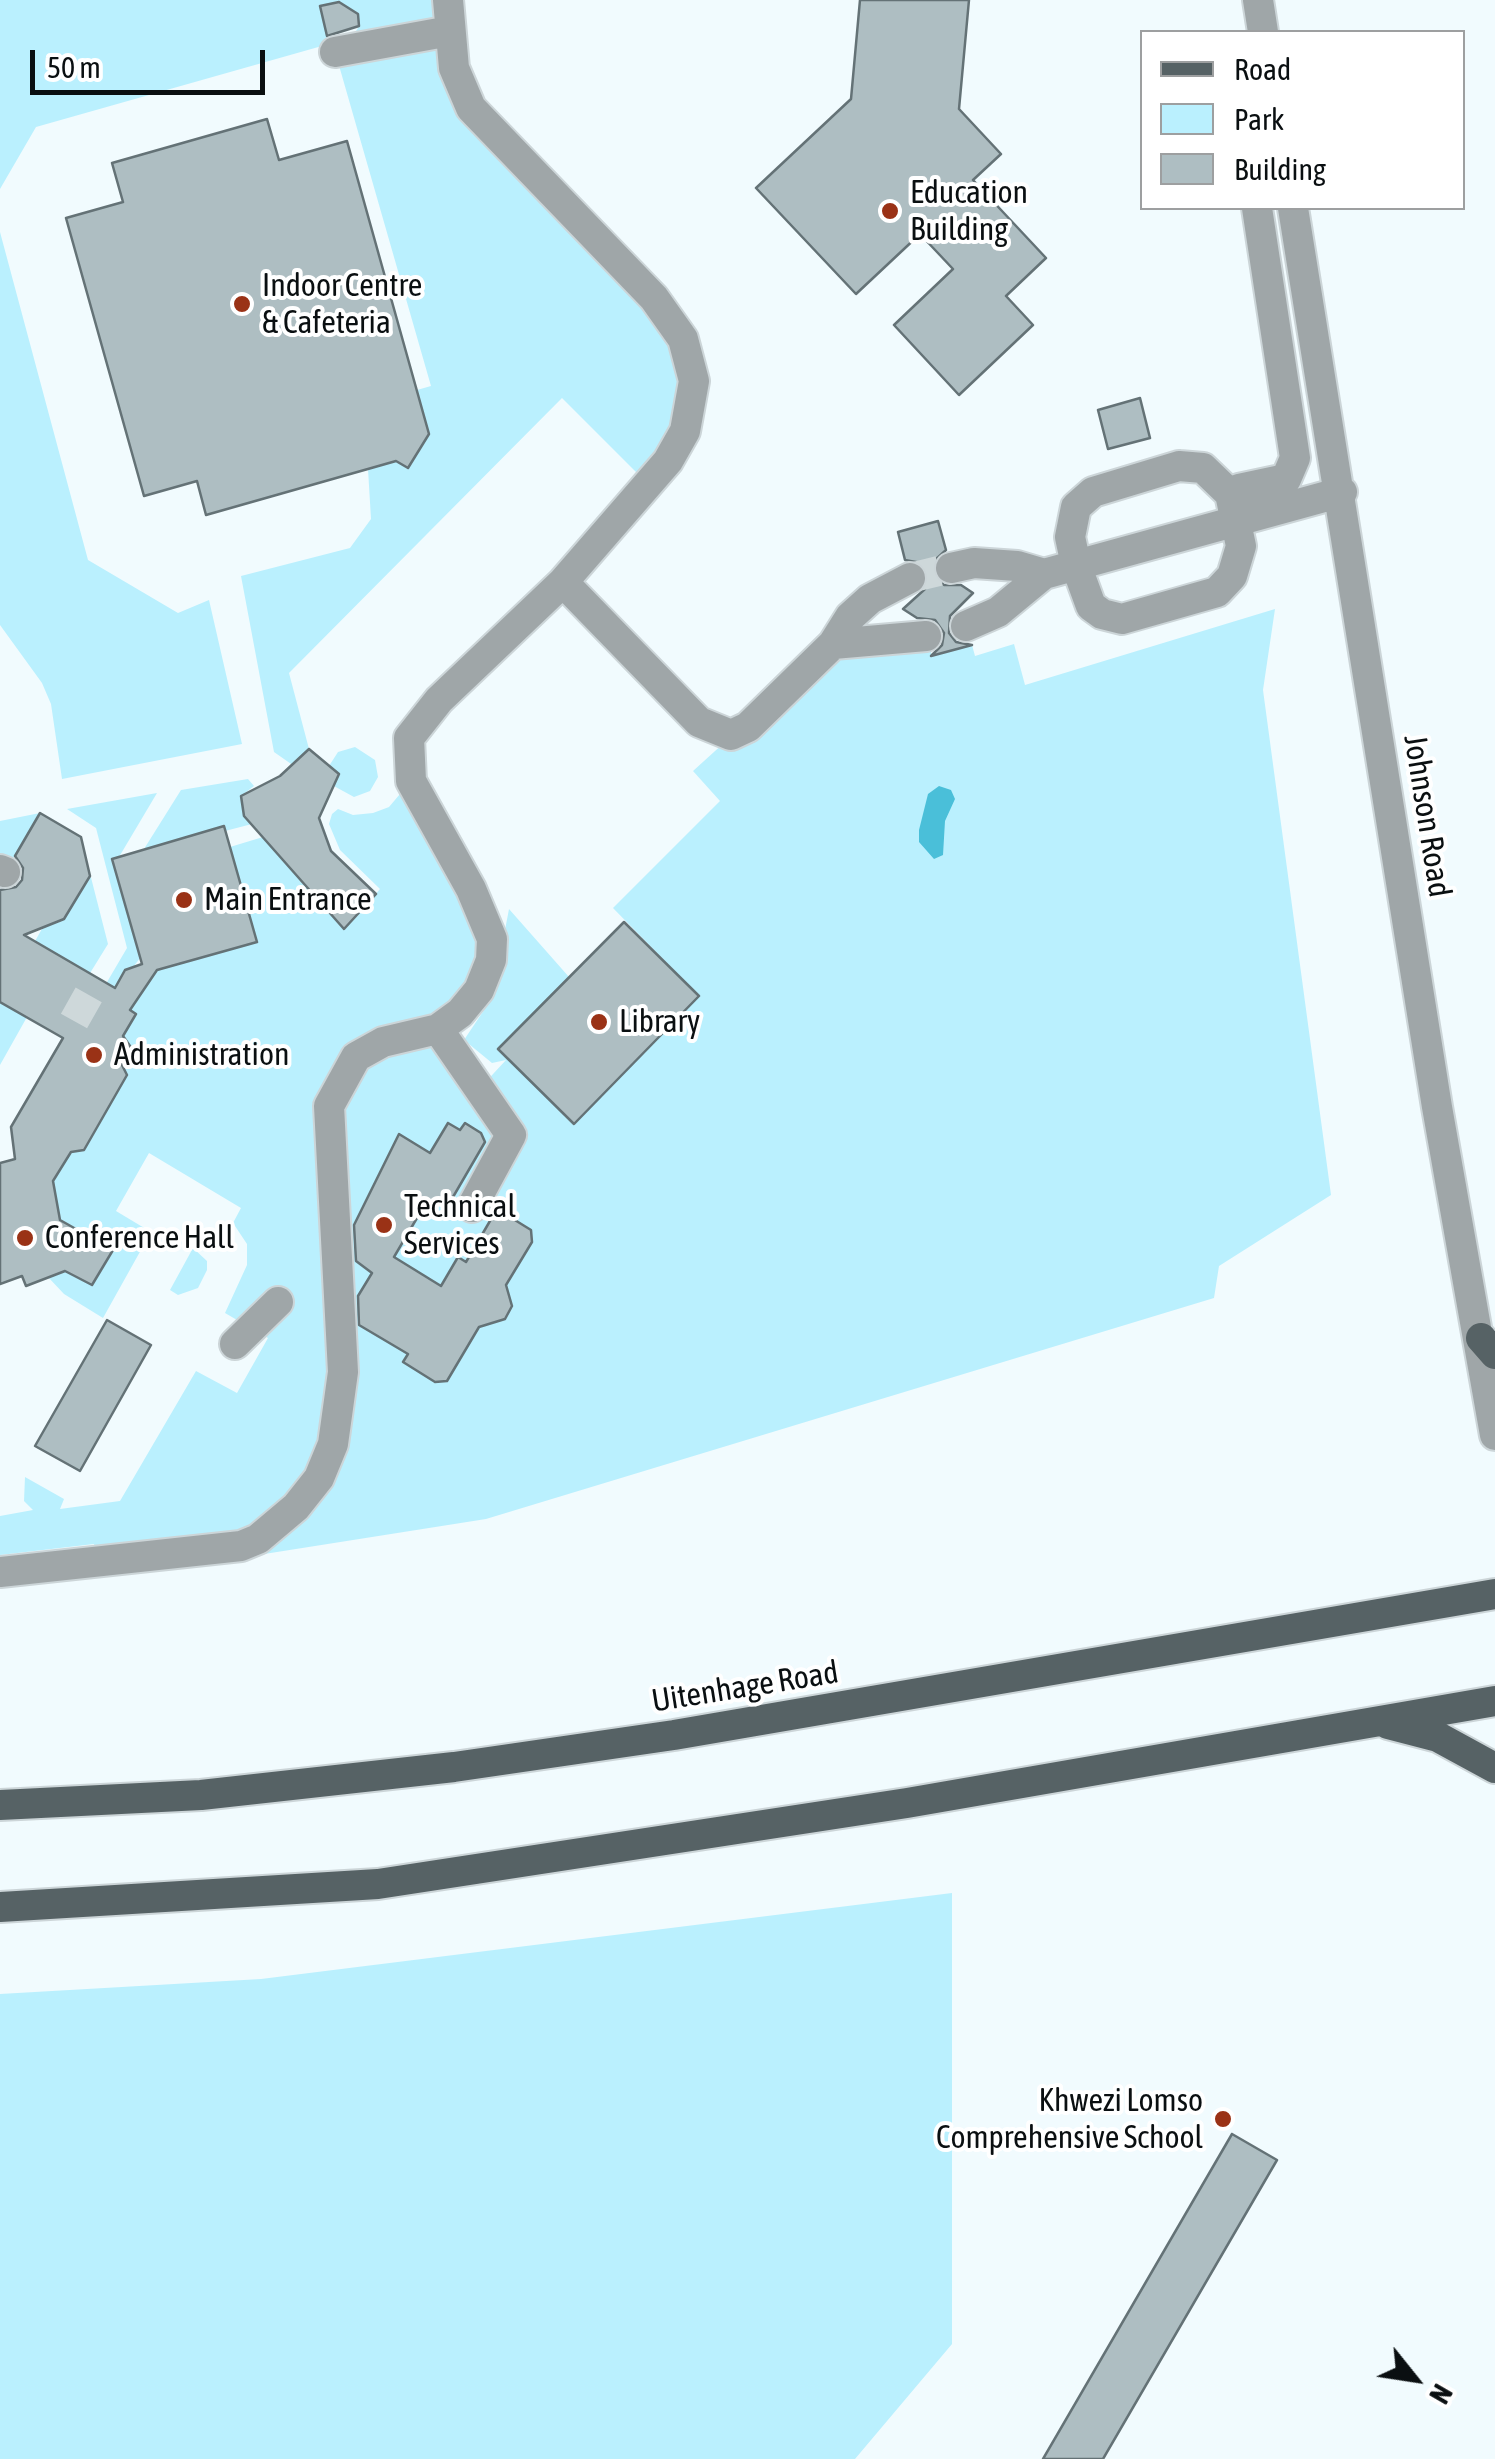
<!DOCTYPE html>
<style>
body{margin:0}
#map{position:relative;width:1495px;height:2459px;overflow:hidden;background:#f1fbfe;font-family:"Asap Condensed",sans-serif}
canvas{display:block}
.legend{position:absolute;left:1140px;top:30px;width:325px;height:180px;box-sizing:border-box;background:#fff;border:2px solid #9d9fa0;margin:0;padding:12px 18px;list-style:none;font-size:30px;color:#0a0f11}
.legend li{display:flex;align-items:center;gap:20px;height:50px}
.legend b{width:50px;border:2px solid #9d9fa0}
.north{position:absolute;left:1365px;top:2329px;width:100px;height:100px;-webkit-text-stroke:8px #fff;paint-order:stroke;rotate:120deg;font-size:28px;font-weight:700;line-height:40px;text-align:center;color:#0a0f11}
.north::after{content:'';display:block;margin:auto;width:35px;height:45px;background:#0a0f11;clip-path:polygon(50% 0,100% 100%,50% 72%,0 100%)}
.scale{position:absolute;left:30px;top:50px;width:235px;height:45px;box-sizing:border-box;border:5px solid #0a0f11;border-top:0;padding-left:12px;font-size:30px;line-height:35px;white-space:nowrap;color:#0a0f11;-webkit-text-stroke:8px #fff;paint-order:stroke}
</style>
<div id="map">
<canvas width="1495" height="2459"></canvas>
<ul class="legend">
<li><b style="height:12px;background:#566265"></b>Road</li>
<li><b style="height:28px;background:#baf0fe"></b>Park</li>
<li><b style="height:28px;background:#aebec2"></b>Building</li>
</ul>
<div class="north">N</div>
<div class="scale">50 m</div>
</div>
<script>
const context = document.querySelector('canvas').getContext('2d');
context.lineJoin = 'round';
function paint(path, color) { context.fillStyle = color; context.fill(path, 'evenodd'); }
const shape = rows => new Path2D(rows.map(r => 'M' + r).join(''));
function trace(path, color, width, dash) { context.strokeStyle = color; context.lineWidth = width; context.lineCap = dash ? 'butt' : 'round'; context.setLineDash(dash || []); context.stroke(path); }
function write(font, color, halo, rows, align = 'center') {
  context.font = font + ' "Asap Condensed",sans-serif'; context.lineWidth = 8; context.setLineDash([]); context.textBaseline = 'middle'; context.strokeStyle = halo; context.fillStyle = color; for (const [text, x, y, turn = 0] of rows) {
    context.save(); context.translate(x, y); context.rotate((+turn || 0) * Math.PI / 180); context.textAlign = isNaN(turn) ? turn : align; if (halo) context.strokeText(text, 0, 0); context.fillText(text, 0, 0); context.restore();
  }
}
paint(shape([
 [0,0,448,0,454,68,654,298,694,381,647,483,562,398,289,673,309,749,294,766,274,752,241,576,350,548,371,519,368,469,360,440,409,468,425,442,401,428,426,421,417,390,431,386,338,62,359,26,358,14,339,2,321,6,329,44,36,127,0,189],
 [0,232,88,560,178,613,209,600,242,744,62,779,51,704,42,683,0,625],
 [1275,609,1263,690,1331,1195,1219,1266,1214,1298,486,1519,144,1573,146,1560,98,1563,94,1544,0,1555,0,1516,33,1510,24,1501,25,1477,64,1499,60,1509,120,1501,196,1371,237,1393,268,1338,225,1313,247,1265,247,1244,233,1223,241,1208,149,1153,116,1211,151,1232,103,1318,64,1294,48,1277,40,1256,91,1285,112,1250,60,1220,53,1183,71,1152,84,1150,127,1076,121,1063,130,1046,123,1036,126,1008,139,984,150,981,157,970,256,941,230,847,263,837,345,929,380,889,340,850,329,824,332,814,338,809,353,815,373,813,389,807,411,781,491,960,438,1029,481,1087,506,1060,492,1063,464,1040,492,998,509,909,569,977,498,1049,574,1123,699,996,613,908,720,801,693,771,833,644,926,636,932,656,972,645,975,656,1014,644,1025,685],
 [355,747,375,760,378,777,370,791,354,797,332,785,339,774,329,766,338,752],
 [248,779,254,786,241,796,244,816,252,824,225,831,223,827,144,849,181,790],
 [157,793,119,857,112,859,140,958,110,998,100,994,127,948,96,828,67,809],
 [40,813,5,872,0,881,0,821],
 [86,858,108,944,87,978,30,950,47,920,53,923,64,919,77,898,70,886],
 [0,999,27,1017,0,1065],
 [193,1248,207,1261,207,1270,198,1288,178,1295,170,1290],
 [952,1893,952,2344,855,2459,0,2459,0,1994,261,1979]
]), '#baf0fe');
paint(shape([
 [939,786,951,790,955,799,945,821,943,855,934,859,919,842,919,830,928,794]
]), '#4abfd9');
const building = shape([
 [860,0,969,0,959,109,1001,154,973,180,1046,258,1006,296,1033,325,959,395,894,325,953,269,920,234,856,294,756,188,851,99,860,0],
 [339,2,358,14,359,26,327,36,320,6,339,2],
 [267,119,279,160,347,141,429,434,408,468,396,461,206,515,197,481,144,496,66,218,123,202,112,163,267,119],
 [1140,398,1150,438,1108,449,1098,410,1140,398],
 [938,521,946,550,934,561,933,573,944,585,961,585,973,593,950,616,949,633,956,642,972,645,931,656,942,645,944,633,935,620,917,618,903,609,925,589,929,578,921,563,905,560,898,532,938,521],
 [309,749,339,774,319,818,331,851,376,894,344,929,244,816,241,796,280,776,309,749],
 [40,813,81,837,90,876,64,919,24,935,115,988,125,970,142,964,112,859,224,826,257,942,157,970,130,1010,136,1014,123,1036,130,1046,121,1063,127,1075,84,1150,71,1152,53,1181,60,1220,113,1250,92,1285,65,1271,26,1286,22,1276,0,1284,0,1163,15,1159,11,1127,63,1038,0,1002,0,890,16,887,22,880,23,868,15,856,40,813],
 [624,922,699,996,574,1124,498,1049,624,922],
 [448,1123,460,1130,465,1123,481,1133,485,1142,453,1197,427,1201,394,1257,441,1286,458,1257,466,1262,497,1209,531,1230,532,1242,506,1285,512,1306,505,1319,479,1327,447,1381,435,1382,403,1362,408,1354,359,1325,358,1296,372,1273,356,1261,354,1225,399,1134,430,1153,448,1123],
 [107,1320,151,1345,80,1471,35,1446,107,1320],
 [1232,2134,1277,2160,1103,2459,1043,2459,1232,2134]
]);
paint(building, '#aebec2');
trace(building, '#647276', 2.5);
trace(shape([
 [910,578,951,568],
 [74,1021,92,989]
]), '#ced8da', 30, [30, 15]);
const minor = shape([
 [1258,0,1263,32],
 [335,52,450,31],
 [1293,208,1437,1107,1495,1435],
 [1179,466,1203,468,1230,494,1241,546,1232,576,1217,592,1122,619,1102,614,1091,606,1076,565,1070,537,1076,507,1093,492,1179,466],
 [1239,489,1286,479,1295,458,1257,208],
 [951,568,974,563,1017,566,1044,574],
 [563,582,699,722,731,735,748,727,833,644,850,617,870,599,910,578],
 [966,626,998,612,1044,574,1342,492],
 [833,644,926,636],
 [0,870,5,872],
 [438,1029,511,1135,472,1207],
 [235,1344,278,1302],
 [0,1572,241,1546,258,1539,296,1507,319,1478,333,1444,343,1372,329,1106,356,1057,383,1042,438,1029,460,1013,479,990,491,960,492,939,471,889,411,781,409,738,439,700,563,582,668,461,685,431,694,381,683,339,654,298,471,108,454,68,448,0]
]);
const major = shape([
 [1481,1338,1495,1354],
 [1388,1724,1438,1737,1495,1768],
 [0,1805,201,1795,454,1767,674,1735,1495,1594],
 [0,1907,378,1884,907,1803,1495,1701]
]);
trace(minor, '#ccd5d8', 34);
trace(major, '#ccd5d8', 34);
trace(minor, '#9fa6a8', 30);
trace(major, '#566265', 30);
for (const [x, y, r, color] of [
 [890,211,10,"#9a3216"],
 [242,304,10,"#9a3216"],
 [184,900,10,"#9a3216"],
 [599,1022,10,"#9a3216"],
 [94,1055,10,"#9a3216"],
 [384,1225,10,"#9a3216"],
 [25,1238,10,"#9a3216"],
 [1223,2119,10,"#9a3216"]
]) { const dot = new Path2D(); dot.arc(x, y, r, 0, 2 * Math.PI); context.fillStyle = color; context.fill(dot); trace(dot, '#fff', 4); }
write('32px', '#0a0f11', '#fff', [
 ["Education",910,193],
 ["Building",910,230],
 ["Indoor Centre",262,286],
 ["& Cafeteria",262,323],
 ["Main Entrance",204,900],
 ["Library",619,1022],
 ["Administration",114,1055],
 ["Technical",404,1207],
 ["Services",404,1244],
 ["Conference Hall",45,1238],
 ["Khwezi Lomso",1203,2101,"right"],
 ["Comprehensive School",1203,2138,"right"]
], 'left');
write('32px', '#0a0f11', '#fff', [
 ["Johnson Road",1427,816,81],
 ["Uitenhage Road",745,1687,-9]
]);
</script>
